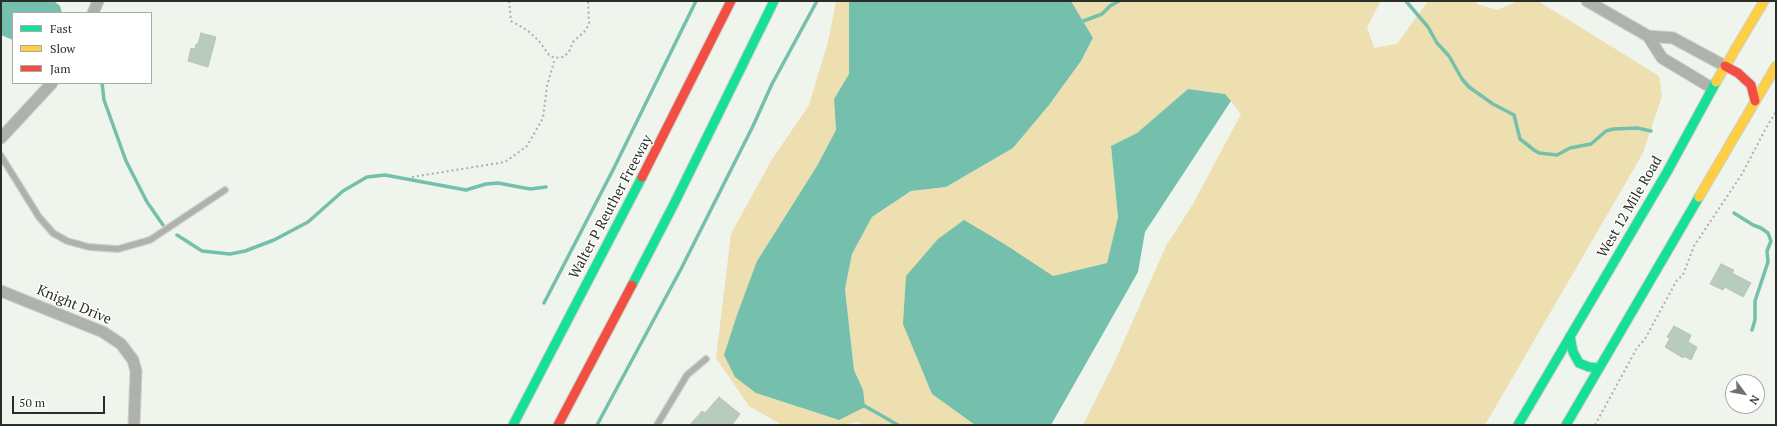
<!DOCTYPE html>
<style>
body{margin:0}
#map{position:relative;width:1777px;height:426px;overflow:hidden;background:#eff4ec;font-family:"PT Serif",serif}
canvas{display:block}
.frame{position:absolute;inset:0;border:2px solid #2a2e28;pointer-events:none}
.legend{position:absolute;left:12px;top:12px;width:140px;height:72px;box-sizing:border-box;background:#fff;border:1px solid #aaaba9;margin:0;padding:5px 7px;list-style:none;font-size:12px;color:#2a2e28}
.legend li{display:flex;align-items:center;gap:8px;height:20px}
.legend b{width:20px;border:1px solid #aaaba9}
.north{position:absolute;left:1725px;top:374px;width:40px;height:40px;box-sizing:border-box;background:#fff;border:1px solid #aaaba9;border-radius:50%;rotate:122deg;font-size:11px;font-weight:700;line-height:16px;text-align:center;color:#2a2e28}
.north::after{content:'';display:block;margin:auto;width:14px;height:18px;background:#6f736d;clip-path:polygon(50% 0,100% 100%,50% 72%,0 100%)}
.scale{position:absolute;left:12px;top:396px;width:93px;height:18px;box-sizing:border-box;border:2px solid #2a2e28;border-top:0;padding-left:5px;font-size:12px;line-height:14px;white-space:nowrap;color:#2a2e28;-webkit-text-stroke:3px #fff;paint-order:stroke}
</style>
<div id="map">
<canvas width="1777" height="426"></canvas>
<div class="frame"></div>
<ul class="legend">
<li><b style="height:5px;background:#16e098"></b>Fast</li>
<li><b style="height:5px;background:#ffcf43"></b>Slow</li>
<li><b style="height:5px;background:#f24e42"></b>Jam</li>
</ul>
<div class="north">N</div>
<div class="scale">50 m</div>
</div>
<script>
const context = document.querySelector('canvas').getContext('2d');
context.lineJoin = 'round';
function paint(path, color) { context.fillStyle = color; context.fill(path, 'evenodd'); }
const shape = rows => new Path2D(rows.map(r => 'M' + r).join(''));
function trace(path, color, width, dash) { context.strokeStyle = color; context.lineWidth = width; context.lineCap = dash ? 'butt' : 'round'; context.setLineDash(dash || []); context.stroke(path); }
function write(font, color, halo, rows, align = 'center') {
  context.font = font + ' "PT Serif",serif'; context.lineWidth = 3; context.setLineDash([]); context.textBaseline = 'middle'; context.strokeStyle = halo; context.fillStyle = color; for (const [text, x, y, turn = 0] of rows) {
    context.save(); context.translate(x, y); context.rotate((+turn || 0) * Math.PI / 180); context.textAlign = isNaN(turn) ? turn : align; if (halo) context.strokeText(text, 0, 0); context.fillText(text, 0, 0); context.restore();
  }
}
paint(shape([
 [836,1,849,1,849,74,834,99,836,130,817,166,757,261,756,393,839,420,863,390,854,370,845,289,852,254,872,217,911,191,946,187,1013,148,1049,105,1081,61,1093,39,1071,1,1381,1,1367,27,1374,48,1397,44,1428,1,1476,1,1477,4,1497,10,1518,1,1538,1,1659,76,1662,96,1643,153,1485,425,1083,425,1116,359,1166,246,1193,204,1241,114,1225,94,1188,89,1137,133,1111,146,1118,217,1107,263,1053,276,1006,245,932,394,975,425,865,425,858,422,842,425,782,425,749,406,716,358,731,234,771,161,809,105,828,42]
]), '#eddfb0');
paint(shape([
 [1,1,54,1,60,6,62,13,13,13,13,40,1,35],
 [849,1,1071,1,1093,38,1081,61,1049,105,1013,148,946,187,911,191,872,217,852,254,845,289,854,370,863,390,865,407,839,420,756,393,735,377,724,355,737,315,757,261,817,166,836,130,834,99,849,74],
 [1188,89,1225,94,1231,101,1145,232,1138,272,1051,425,975,425,932,394,903,324,906,276,938,239,964,220,1006,245,1053,276,1107,263,1118,217,1111,146,1137,133]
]), '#74c0ac');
trace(shape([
 [1406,1,1428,27,1437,43,1449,56,1462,79,1469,87,1493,104,1514,115,1520,139,1534,150,1539,153,1557,155,1570,148,1591,144,1606,131,1613,129,1637,128,1651,131],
 [1078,23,1102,14,1110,6,1119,1],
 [102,83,104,100,126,161,147,202,163,225],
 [1734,213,1753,225,1761,228,1768,233,1771,241,1767,251,1768,262,1755,301,1755,320,1752,330],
 [177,235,202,251,230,254,245,251,274,240,308,222,343,191,367,177,385,175,466,190,486,184,498,183,530,189,546,187],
 [544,303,613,170,696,1],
 [863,405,898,425],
 [597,425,681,269,753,126,772,84,817,1]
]), '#74c0ac', 3.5);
const building = shape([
 [201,33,216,37,208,67,188,61,191,48,195,49,196,44,198,44,201,33],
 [1721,264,1734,270,1732,273,1751,283,1743,297,1725,287,1723,290,1710,284,1721,264],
 [1674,326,1691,335,1688,342,1697,347,1691,360,1684,356,1683,358,1665,347,1670,338,1667,337,1674,326],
 [719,397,740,414,732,425,690,425,702,411,705,413,719,397]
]);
paint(building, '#b7ccbc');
trace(building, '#bcc1bc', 1);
const lane = shape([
 [1,156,39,217,53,233,67,241,89,247,118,249,150,240,225,190],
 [657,425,687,375,706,359]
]);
const street = shape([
 [1587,1,1648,36,1673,38,1725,66],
 [93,13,98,1],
 [1648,36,1662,58,1712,88],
 [1,138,52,83],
 [1,291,103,332,121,344,133,360,136,371,134,425]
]);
const fast = shape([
 [632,285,674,204,774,1],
 [1570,336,1573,352,1579,363,1589,367,1599,368],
 [513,425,642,177],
 [1518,425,1667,172,1716,82],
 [1566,425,1699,197]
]);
const slow = shape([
 [1716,82,1764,1],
 [1699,197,1776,66]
]);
const jam = shape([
 [1725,66,1738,73,1751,85,1755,101],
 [642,177,731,1],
 [558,425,632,285]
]);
trace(lane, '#ccd0ca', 8);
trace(street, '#ccd0ca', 13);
trace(fast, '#ccd0ca', 11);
trace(slow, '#ccd0ca', 11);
trace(jam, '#ccd0ca', 11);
trace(shape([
 [509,1,511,21,527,30,539,41,549,55,555,58,563,57,569,52,573,42,586,30,589,23,588,1],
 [412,177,505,162,527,146,543,118,547,86,555,58],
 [1595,425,1637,348,1645,339,1677,280,1683,275,1694,246,1742,174,1766,128,1776,112]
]), '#aeafab', 2, [2, 3]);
trace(lane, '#aeb1ac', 5.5);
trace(street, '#aeb1ac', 11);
trace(fast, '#16e098', 9);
trace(slow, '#ffcf43', 9);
trace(jam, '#f24e42', 9);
write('14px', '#2a2e28', '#fff', [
 ["Walter P Reuther Freeway",611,207,-62],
 ["West 12 Mile Road",1630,207,-60],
 ["Knight Drive",74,305,23]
]);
</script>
